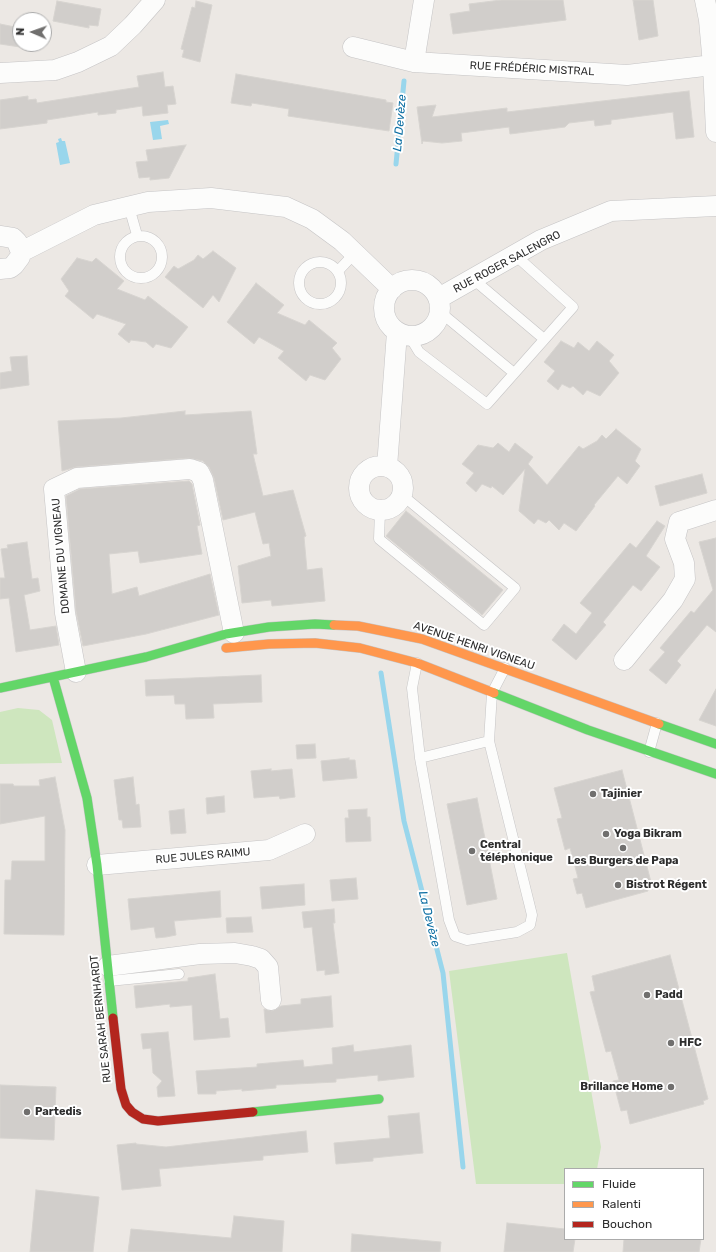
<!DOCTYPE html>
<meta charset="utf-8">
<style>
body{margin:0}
#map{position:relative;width:716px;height:1252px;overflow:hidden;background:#ece8e4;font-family:Rubik,sans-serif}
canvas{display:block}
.legend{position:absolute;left:564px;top:1168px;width:140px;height:72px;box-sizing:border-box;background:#fff;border:1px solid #ababab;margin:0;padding:5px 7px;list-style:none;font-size:12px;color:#2e2e2e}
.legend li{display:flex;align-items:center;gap:8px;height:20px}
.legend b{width:20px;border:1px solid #ababab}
.north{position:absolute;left:12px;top:12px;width:40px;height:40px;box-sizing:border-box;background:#fff;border:1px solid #ababab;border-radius:50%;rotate:272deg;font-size:11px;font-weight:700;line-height:16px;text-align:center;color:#2e2e2e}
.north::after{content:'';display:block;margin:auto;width:14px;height:18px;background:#706f6e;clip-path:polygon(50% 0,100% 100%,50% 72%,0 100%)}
</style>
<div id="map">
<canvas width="716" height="1252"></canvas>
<ul class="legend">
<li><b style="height:5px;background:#63d668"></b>Fluide</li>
<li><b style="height:5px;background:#ff974d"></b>Ralenti</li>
<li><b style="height:5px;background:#b3261e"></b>Bouchon</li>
</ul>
<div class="north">N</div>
</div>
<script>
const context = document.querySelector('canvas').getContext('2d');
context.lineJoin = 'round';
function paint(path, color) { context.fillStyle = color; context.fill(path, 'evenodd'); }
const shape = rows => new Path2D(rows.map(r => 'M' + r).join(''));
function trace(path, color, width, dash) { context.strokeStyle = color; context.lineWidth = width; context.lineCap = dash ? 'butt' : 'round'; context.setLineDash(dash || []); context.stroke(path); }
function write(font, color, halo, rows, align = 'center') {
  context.font = font + ' Rubik,sans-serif'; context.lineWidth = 4; context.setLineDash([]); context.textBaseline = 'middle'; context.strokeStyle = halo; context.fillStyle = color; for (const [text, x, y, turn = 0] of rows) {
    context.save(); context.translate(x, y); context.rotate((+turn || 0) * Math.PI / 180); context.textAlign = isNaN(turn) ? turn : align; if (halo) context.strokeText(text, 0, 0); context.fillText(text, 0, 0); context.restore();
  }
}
paint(shape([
 [18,708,39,710,52,720,62,763,0,764,0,712],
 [567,953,601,1147,597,1169,565,1169,565,1184,476,1184,449,971]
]), '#cee6be');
paint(shape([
 [168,120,169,124,160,126,162,139,153,140,150,122],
 [61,138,62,141,65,141,70,163,60,165,56,143,59,142,58,139]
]), '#99d6ec');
trace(shape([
 [396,164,404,81],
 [381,673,404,821,443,973,463,1167]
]), '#99d6ec', 5);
const building = shape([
 [501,0,563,0,566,20,453,34,450,14,470,11,469,4,501,0],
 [633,0,653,0,658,36,639,40,633,0],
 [57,1,101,9,98,26,89,25,89,28,53,21,57,1],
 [196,1,212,5,200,62,182,57,184,50,181,49,192,7,195,8,196,1],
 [0,24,20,28,20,47,0,44,0,24],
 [163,72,165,87,173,86,176,104,167,105,168,113,143,116,142,106,116,110,116,113,98,115,98,112,47,120,47,123,0,129,0,100,28,96,28,100,36,99,37,103,139,87,137,76,163,72],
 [236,74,386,100,386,102,393,103,389,131,288,116,289,109,252,103,251,106,231,103,236,74],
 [689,91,694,137,676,139,673,112,611,120,611,124,595,126,594,120,569,123,565,127,510,134,509,127,461,133,462,141,442,143,423,141,422,144,417,107,436,105,432,117,507,108,507,112,689,91],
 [186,145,169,178,150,180,150,177,139,178,136,162,148,161,146,150,186,145],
 [213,251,236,268,219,302,213,295,203,308,165,277,174,266,178,269,194,260,198,255,203,259,213,251],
 [77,258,92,262,96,258,124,281,117,289,145,300,148,296,188,327,171,348,156,344,153,348,146,342,131,340,129,343,118,334,126,324,97,314,93,319,65,296,69,291,61,279,77,258],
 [256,283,284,305,277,313,305,325,309,320,337,343,332,348,341,359,325,380,310,375,306,381,278,358,284,351,259,337,254,344,227,322,256,283],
 [561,341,574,348,578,342,589,351,597,341,614,355,609,361,619,373,600,396,587,390,583,395,573,386,570,388,562,384,558,390,547,381,555,371,544,362,561,341],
 [27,356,29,385,0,389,0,373,12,371,10,357,27,356],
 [185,411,185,415,251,411,257,454,253,454,263,496,293,490,306,536,304,537,307,570,322,568,325,601,272,606,271,600,242,603,238,566,271,556,269,543,263,544,255,512,223,520,214,478,209,467,203,461,189,458,76,467,62,471,58,421,121,418,185,411],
 [616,429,641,449,635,461,640,466,627,484,618,476,594,505,595,506,576,531,564,523,559,530,549,520,546,523,538,519,534,524,519,511,525,469,503,495,492,486,491,488,482,484,476,492,466,483,474,473,462,464,478,445,493,448,498,443,509,452,515,443,533,457,528,464,547,485,579,446,583,449,597,441,602,435,606,439,616,429],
 [702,474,707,493,660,506,655,486,702,474],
 [189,481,192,484,200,525,197,526,202,554,140,563,138,551,109,554,112,594,137,587,139,596,210,574,219,615,146,634,83,646,76,611,66,496,80,489,189,481],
 [406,511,503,590,482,615,386,536,406,511],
 [657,521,665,526,646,556,660,567,641,591,633,585,603,622,606,625,576,660,552,640,564,624,576,634,592,613,580,603,630,543,636,548,657,521],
 [716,538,716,632,707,625,677,661,681,665,666,684,649,670,665,652,660,648,691,611,694,613,713,590,699,542,716,538],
 [27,542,32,579,38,578,40,591,24,595,30,630,56,626,59,645,16,652,9,598,0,599,0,578,5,578,1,549,8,548,7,545,27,542],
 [261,675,262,702,213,704,214,718,186,719,185,704,175,704,174,695,146,696,145,680,261,675],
 [716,689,716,726,699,720,716,689],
 [315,744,316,758,297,759,296,745,315,744],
 [349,758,349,760,355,760,357,778,323,781,321,761,349,758],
 [271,769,271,771,292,769,295,797,280,799,279,796,254,798,251,771,271,769],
 [622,770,652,886,647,887,648,891,586,908,582,893,577,894,573,879,578,878,570,848,565,850,557,819,562,818,554,788,622,770],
 [55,777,65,830,64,935,4,934,5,880,11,880,12,861,45,861,45,816,0,824,0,784,13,784,14,786,40,786,39,780,55,777],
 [133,777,136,805,139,804,141,827,123,828,122,820,119,820,114,780,133,777],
 [224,796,225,812,207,814,206,798,224,796],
 [477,798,497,899,467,905,447,804,477,798],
 [184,809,186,833,171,834,169,811,184,809],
 [367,809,367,817,370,817,371,841,346,842,345,818,349,818,348,810,367,809],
 [356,878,358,899,332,901,330,880,356,878],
 [304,884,305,905,262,909,260,887,304,884],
 [220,891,221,917,174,921,176,935,166,937,156,938,154,927,131,930,128,899,220,891],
 [334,909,335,923,333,923,339,973,325,975,325,970,317,971,312,927,304,928,302,912,334,909],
 [251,917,253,932,227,933,226,918,251,917],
 [670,955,708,1099,703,1101,704,1104,630,1124,627,1110,621,1111,613,1081,619,1080,611,1051,606,1052,590,992,595,991,592,976,670,955],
 [215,974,220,1019,228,1018,230,1037,194,1040,192,1005,170,1007,170,1004,136,1008,134,986,188,981,188,978,215,974],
 [331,996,333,1027,266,1033,264,1009,272,1011,281,1006,301,1004,301,999,331,996],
 [168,1032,175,1096,158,1097,157,1087,162,1081,153,1073,151,1048,143,1049,141,1034,168,1032],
 [353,1045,354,1052,411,1045,414,1077,378,1081,378,1075,336,1079,336,1082,276,1085,276,1088,242,1091,242,1089,216,1091,216,1094,198,1094,196,1071,257,1067,257,1064,303,1060,304,1067,333,1064,332,1048,353,1045],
 [0,1085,56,1087,54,1140,0,1138,0,1085],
 [419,1113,423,1153,373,1158,373,1161,336,1164,334,1143,390,1138,388,1116,419,1113],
 [306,1131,308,1152,263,1156,263,1160,159,1169,161,1186,122,1190,117,1145,136,1143,136,1144,166,1147,306,1131],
 [36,1190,99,1197,93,1252,30,1252,36,1190],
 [234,1216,284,1221,282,1252,128,1252,131,1229,231,1238,234,1216],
 [507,1223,565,1229,565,1239,575,1239,573,1252,504,1252,507,1223],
 [352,1234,441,1242,440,1252,351,1252,352,1234],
 [624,1239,701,1239,699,1252,623,1252,624,1239]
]);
paint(building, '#d1cecb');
trace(building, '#d7d4d0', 1);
const lane = shape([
 [129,207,137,235],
 '120 257a21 21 0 1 1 42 0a21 21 0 1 1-42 0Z',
 '299 283a21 21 0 1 1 42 0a21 21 0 1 1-42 0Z',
 [338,271,355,253],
 [473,279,544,339],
 [440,312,514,373],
 [410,337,419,352,487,404,573,307,515,255],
 [380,511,379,539,484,625,515,588,402,495],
 [417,663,412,688,420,758,449,920,455,936,467,940,517,932,530,925,532,915,489,741,492,693,505,668],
 [649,752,657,723],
 [420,758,489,741],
 [109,981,179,974]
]);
const street = shape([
 [705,0,709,20,713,65,716,132],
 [353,47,414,62,627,75,713,65],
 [414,62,424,0],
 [0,73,55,70,78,62,111,46,133,25,155,0],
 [0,236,13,238,17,242,21,252,20,257,14,265,10,268,0,269],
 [21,252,94,215,148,202,211,198,286,207,312,219,342,241,392,289],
 '384 308a28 28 0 1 1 56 0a28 28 0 1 1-56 0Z',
 [439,298,541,240,611,211,716,206],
 '359 488a22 22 0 1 1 44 0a22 22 0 1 1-44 0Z',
 [387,467,397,332],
 [624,660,673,600,685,579,684,563,675,539,679,522,716,510],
 [76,672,65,613,54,489,77,478,190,469,199,472,203,480,234,633],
 [97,865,269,850,305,834],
 [108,966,200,954,235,953,252,956,261,959,268,967,271,1000]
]);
const fast = shape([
 [53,677,87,798,97,865,113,1018],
 [0,688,146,657,226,634,269,627,315,624,334,625],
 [494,693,588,730,716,774],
 [659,724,716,744],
 [253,1112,379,1099]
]);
const slow = shape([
 [334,625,358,626,422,639,659,724],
 [226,648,269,644,315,643,360,648,417,663,494,693]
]);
const jam = shape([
 [113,1018,121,1089,126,1105,132,1112,143,1119,158,1121,253,1112]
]);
trace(lane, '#c5c4c5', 11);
trace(street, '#c5c4c5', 21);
trace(fast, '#c5c4c5', 10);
trace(slow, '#c5c4c5', 10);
trace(jam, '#c5c4c5', 10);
trace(lane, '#fcfcfb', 10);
trace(street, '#fcfcfb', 20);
trace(fast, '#63d668', 9);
trace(slow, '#ff974d', 9);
trace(jam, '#b3261e', 9);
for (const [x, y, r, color] of [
 [593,794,4,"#706f6e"],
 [606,834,4,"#706f6e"],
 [623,848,4,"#706f6e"],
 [472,851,4,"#706f6e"],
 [618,885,4,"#706f6e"],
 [647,995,4,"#706f6e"],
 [671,1043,4,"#706f6e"],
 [671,1087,4,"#706f6e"],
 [27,1112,4,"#706f6e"]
]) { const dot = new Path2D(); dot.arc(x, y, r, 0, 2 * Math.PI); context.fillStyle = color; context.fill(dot); trace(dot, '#fff', 1.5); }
write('11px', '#2e2e2e', '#fff', [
 ["RUE FRÉDÉRIC MISTRAL",532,69,3],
 ["RUE ROGER SALENGRO",507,262,-28],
 ["DOMAINE DU VIGNEAU",61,556,-95],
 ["AVENUE HENRI VIGNEAU",474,646,19],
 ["RUE JULES RAIMU",203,856,-5],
 ["RUE SARAH BERNHARDT",101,1019,-96]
]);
write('bold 11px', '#2e2e2e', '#fff', [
 ["Tajinier",601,794],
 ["Yoga Bikram",614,834],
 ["Central",480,845],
 ["téléphonique",480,858],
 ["Les Burgers de Papa",623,861,"center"],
 ["Bistrot Régent",626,885],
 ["Padd",655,995],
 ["HFC",679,1043],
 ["Brillance Home",663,1087,"right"],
 ["Partedis",35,1112]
], 'left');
write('italic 12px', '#0d6fa3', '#fff', [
 ["La Devèze",400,123,-85],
 ["La Devèze",429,919,76]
]);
</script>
